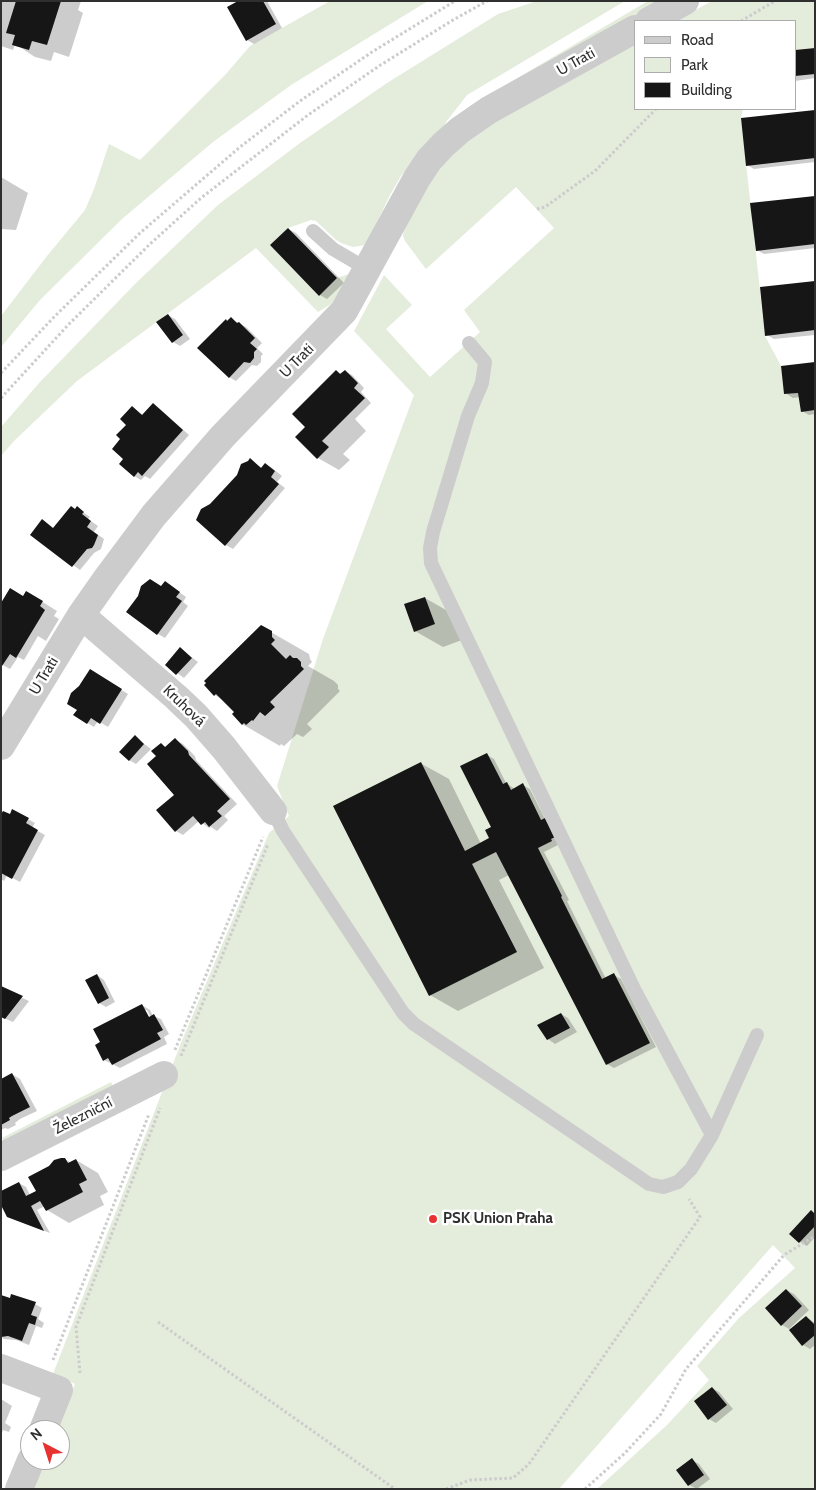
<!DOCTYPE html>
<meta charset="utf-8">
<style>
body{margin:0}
#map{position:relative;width:816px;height:1490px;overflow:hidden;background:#fff;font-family:Cabin,sans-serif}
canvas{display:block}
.frame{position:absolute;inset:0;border:2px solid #2f2f2f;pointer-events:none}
.legend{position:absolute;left:634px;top:20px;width:162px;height:90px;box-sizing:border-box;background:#fff;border:1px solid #acacac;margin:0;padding:6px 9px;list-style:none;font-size:15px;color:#2f2f2f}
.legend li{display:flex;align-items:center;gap:10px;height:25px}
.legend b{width:25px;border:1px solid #acacac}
.north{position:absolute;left:20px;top:1420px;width:50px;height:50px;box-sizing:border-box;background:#fff;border:1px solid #acacac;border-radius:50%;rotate:320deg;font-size:14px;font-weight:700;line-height:20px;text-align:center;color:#2f2f2f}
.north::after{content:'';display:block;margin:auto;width:18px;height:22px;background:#e63331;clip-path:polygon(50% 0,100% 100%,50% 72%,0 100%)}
</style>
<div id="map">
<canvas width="816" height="1490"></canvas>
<div class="frame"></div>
<ul class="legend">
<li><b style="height:6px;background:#ccc"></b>Road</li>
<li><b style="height:14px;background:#e4ecdc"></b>Park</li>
<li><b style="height:14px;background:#161616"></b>Building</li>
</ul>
<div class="north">N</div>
</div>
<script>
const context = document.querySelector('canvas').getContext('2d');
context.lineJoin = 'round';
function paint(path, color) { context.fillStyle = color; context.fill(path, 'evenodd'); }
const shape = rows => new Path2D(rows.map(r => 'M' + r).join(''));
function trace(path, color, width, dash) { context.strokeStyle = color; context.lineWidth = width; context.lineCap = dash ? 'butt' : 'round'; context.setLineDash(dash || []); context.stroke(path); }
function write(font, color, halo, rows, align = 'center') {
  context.font = font + ' Cabin,sans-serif'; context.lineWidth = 5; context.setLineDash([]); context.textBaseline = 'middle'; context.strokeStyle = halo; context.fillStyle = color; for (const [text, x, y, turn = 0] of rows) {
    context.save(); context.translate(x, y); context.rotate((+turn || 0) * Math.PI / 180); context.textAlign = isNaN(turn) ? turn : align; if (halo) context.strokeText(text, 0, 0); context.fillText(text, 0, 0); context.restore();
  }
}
paint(shape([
 [330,1,428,1,291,85,213,142,122,219,40,300,1,347,1,316,47,256,85,210,94,189,109,144,140,160,226,74,250,46],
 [537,1,625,1,467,95,446,122,440,136,410,165,401,176,390,195,366,245,353,247,341,243,335,239,316,221,311,220,288,228,270,245,319,296,337,278,349,274,338,296,331,304,318,312,256,248,77,381,14,441,1,456,1,427,40,382,136,283,218,205,300,143,387,83,498,14],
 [648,1,666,1,454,119,470,106],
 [712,1,815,1,815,48,795,50,795,21,675,21],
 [635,43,635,109,743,109,741,118,765,336,781,366,784,394,798,393,801,411,812,410,815,415,815,1489,597,1489,667,1425,709,1380,697,1366,739,1318,795,1268,773,1245,559,1489,33,1489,44,1460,60,1460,60,1430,56,1430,75,1384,53,1374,181,1043,269,833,289,816,277,786,323,639,414,395,354,331,384,275,412,305,386,329,430,377,480,332,464,310,554,228,516,187,426,269,405,241,403,236,404,229,415,205,445,160,480,127],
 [111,1082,114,1088,4,1142,2,1138]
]), '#e4ecdc');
paint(shape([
 [1,1,81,1,78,10,83,13,69,57,54,52,51,61,35,57,15,44,13,50,1,46],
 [240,1,267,1,282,28,254,44,247,40],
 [815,49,815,78,795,81,795,51],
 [815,111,815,162,754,169,747,165],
 [1,177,28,193,16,230,1,229],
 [815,197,815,248,764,254,757,250],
 [288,229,296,233,344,283,327,299,320,295,272,245],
 [815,282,815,335,774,339,767,335],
 [168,315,175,319,190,339,180,346,173,342],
 [231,319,246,327,262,343,257,348,263,354,261,356,261,362,257,366,252,365,236,381,229,377,226,320,228,322],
 [815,363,815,414,809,415,802,411,800,397,793,398,785,393],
 [336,371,342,374,345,371,352,375,364,388,361,392,371,403,355,419,366,431,343,454,350,460,339,470,318,458,307,427],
 [153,405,160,409,189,435,150,479,145,476,141,480,134,476,125,459,122,439,132,407,144,416],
 [250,460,262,468,265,464,272,468,282,476,277,482,285,488,233,549,226,545,211,505],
 [77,508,90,517,88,519,98,526,94,532,104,539,101,549,94,553,80,570,32,535,54,529],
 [162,587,172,587,186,597,183,602,188,606,165,638,158,634],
 [24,597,41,601,57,611,54,616,59,619,46,641,38,636,24,660,18,657,10,669,1,664,1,605],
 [425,598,453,614,462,640,443,647,415,631],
 [262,627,309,654,310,659,312,662,308,666,334,681,338,685,338,689,340,691,307,724,312,729,303,737,297,734,284,746,281,744,280,746,242,724,235,712,223,700,215,695],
 [181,649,198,662,184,678,166,665],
 [90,670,128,694,108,727,98,721,94,727,75,715,79,709,80,686],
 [135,737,151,749,136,764,129,760],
 [175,740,183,744,195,756,196,760,237,804,224,816,228,820,217,831,211,827,209,828,199,821,183,835,176,831,158,810,176,795,157,756,161,744,167,748],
 [487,755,494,759,506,783,515,789,523,785,530,789,558,845,544,852,569,900,567,901,606,979,614,975,621,979,656,1047,614,1068,607,1064,509,875,499,880,544,968,458,1011,430,995,420,763,449,779,481,844,491,839,492,827],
 [13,811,35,823,32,828,45,835,20,882,7,875,4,881,1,879,1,817,10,816],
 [97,975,104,980,115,1002,106,1007,99,1003],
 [1,988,29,1001,13,1022,1,1017],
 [142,1005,150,1010,153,1016,161,1019,169,1034,164,1037,167,1044,120,1068,104,1060,96,1045],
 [144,1010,147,1010,153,1022,151,1023],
 [561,1014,568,1018,577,1032,555,1044,548,1039],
 [12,1074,20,1079,37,1111,20,1119,15,1123,16,1125,8,1129,5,1128,1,1130,1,1080],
 [65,1159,71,1163,76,1160,98,1173,108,1192,100,1196,104,1205,69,1223,47,1210,45,1206,37,1210,50,1233,16,1220,19,1183,26,1187,30,1195,37,1192],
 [815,1214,815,1237,807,1246,800,1242],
 [786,1290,794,1294,809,1310,790,1328,791,1330,806,1317,815,1323,815,1345,810,1349,803,1345,791,1330,782,1325],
 [1,1296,35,1304,42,1308,38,1319,44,1323,42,1328,36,1326,29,1345,16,1340,4,1339,1,1337],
 [712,1388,719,1392,733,1409,716,1423,709,1419],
 [1,1399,12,1406,5,1423,11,1427,9,1432,3,1430,1,1435],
 [692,1460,699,1464,710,1479,697,1489,689,1485,678,1470]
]), '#0003');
paint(shape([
 [16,1,61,1,47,45,32,41,29,50,12,45,15,35,6,33],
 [238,1,263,1,276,24,246,41,227,7],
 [815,48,815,74,795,76,795,50],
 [815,110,815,158,746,166,741,118],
 [815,196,815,244,756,251,750,203],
 [288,228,337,278,319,296,270,245],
 [815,281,815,330,765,336,760,287],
 [168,314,183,335,172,343,156,322],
 [231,317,237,323,239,322,255,338,250,343,257,349,254,352,254,358,250,363,244,362,229,378,197,348,226,319,227,321],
 [815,362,815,410,801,412,798,393,784,394,781,366],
 [336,370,340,374,345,370,358,383,354,388,365,398,322,441,329,447,317,459,295,437,305,427,292,414],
 [153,403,183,430,142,476,138,472,134,477,119,464,123,459,112,449,120,439,116,435,126,425,120,419,132,406,142,415],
 [250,458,261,468,265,463,275,471,271,477,279,484,225,546,196,520,201,509,210,504,237,475,241,464,248,461],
 [71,506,75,509,77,506,84,512,82,514,91,521,87,527,98,535,94,545,92,548,87,549,72,567,30,535,42,519,53,528],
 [150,579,161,586,165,581,180,592,176,597,182,601,157,635,126,612,138,596,141,586],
 [10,588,23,596,26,591,43,601,40,606,45,610,16,658,10,654,2,666,1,603],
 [425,597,435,624,414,632,404,604],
 [261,625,272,631,272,637,275,640,271,644,286,659,290,655,293,658,297,658,301,662,301,666,304,669,270,702,275,707,265,716,260,712,253,721,252,720,246,725,244,723,242,725,232,714,234,712,216,694,214,696,204,685,206,683,204,681],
 [180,647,192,658,176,675,165,665],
 [90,669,122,689,100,724,91,718,87,724,73,715,77,710,67,704,71,693,79,686],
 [135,735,144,744,129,761,119,752],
 [175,738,188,751,189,755,230,799,217,811,222,816,209,827,205,822,201,825,193,816,175,832,156,810,174,795,147,764,156,756,151,751,161,743,165,747],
 [487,753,503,784,507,782,511,790,523,783,541,820,545,818,555,837,551,839,552,841,538,848,562,896,561,897,602,979,614,973,650,1043,606,1065,496,852,472,864,517,952,429,996,333,806,421,762,465,851,489,838,485,830,491,827,460,766],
 [12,809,29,818,26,823,38,830,12,879,1,873,1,814,3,811,10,814],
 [97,974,109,998,98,1004,85,980],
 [1,986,23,996,5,1019,1,1017],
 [142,1004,149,1017,154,1014,163,1030,157,1033,161,1039,112,1065,108,1058,103,1061,95,1045,100,1042,93,1029],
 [561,1013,570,1028,547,1040,537,1025],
 [12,1073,30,1107,12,1116,9,1118,10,1120,1,1125,1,1079],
 [61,1158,65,1158,68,1163,76,1159,87,1180,79,1184,83,1192,46,1211,40,1201,31,1206,44,1231,7,1217,1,1205,1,1191,19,1182,26,1196,36,1191,28,1177,49,1166,54,1160],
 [811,1210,815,1214,815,1226,799,1243,789,1234],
 [786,1289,802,1306,781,1326,765,1308],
 [11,1294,36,1302,31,1315,37,1317,35,1325,29,1323,22,1341,8,1336,1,1337,1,1295,10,1298],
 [806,1316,815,1325,815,1335,802,1346,789,1330],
 [712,1387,727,1405,708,1420,694,1401],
 [692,1458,704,1475,688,1486,676,1470]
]), '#161616');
trace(shape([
 [741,21,775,1],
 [537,209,545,207,595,171,656,109],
 [1,373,55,316,140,233,240,147,300,101,372,52,455,1],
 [1,398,69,324,150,244,201,198,308,115,379,66,453,20,487,1],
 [175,1050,263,837],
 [181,1056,268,844],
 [158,1322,395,1489],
 [53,1360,149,1114],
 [80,1373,76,1327,160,1108],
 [446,1489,470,1480,513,1478,529,1464,700,1217,689,1199],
 [585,1489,625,1453,661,1414,686,1369,784,1255,815,1236]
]), '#ccc', 3, [2.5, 2.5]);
trace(shape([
 [313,231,333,249,367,269],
 [469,343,485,362,482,383,468,416,433,532,430,548,431,563,634,989,712,1135],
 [273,811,283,831,403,1013,414,1024,649,1184,663,1187,678,1182,691,1169,712,1135,757,1035]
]), '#ccc', 14);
trace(shape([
 [649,21,685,1],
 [81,615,176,697,196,716,224,748,273,811],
 [1,746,81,615,107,578,154,515,223,436,344,311,417,178,429,160,443,145,460,130,489,110,635,29],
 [1,1157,164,1075],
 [1,1368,59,1390,43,1430],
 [19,1489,31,1460]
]), '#ccc', 28);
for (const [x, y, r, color] of [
 [433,1219,5,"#e63331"]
]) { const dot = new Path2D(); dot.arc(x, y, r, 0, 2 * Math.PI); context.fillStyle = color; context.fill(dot); trace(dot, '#fff', 2); }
write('15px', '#2f2f2f', '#fff', [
 ["U Trati",576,62,-29],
 ["U Trati",297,361,-45],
 ["U Trati",44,676,-59],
 ["Kruhová",184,706,44],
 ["Železniční",83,1116,-27]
]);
write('bold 15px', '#2f2f2f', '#fff', [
 ["PSK Union Praha",443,1219]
], 'left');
</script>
